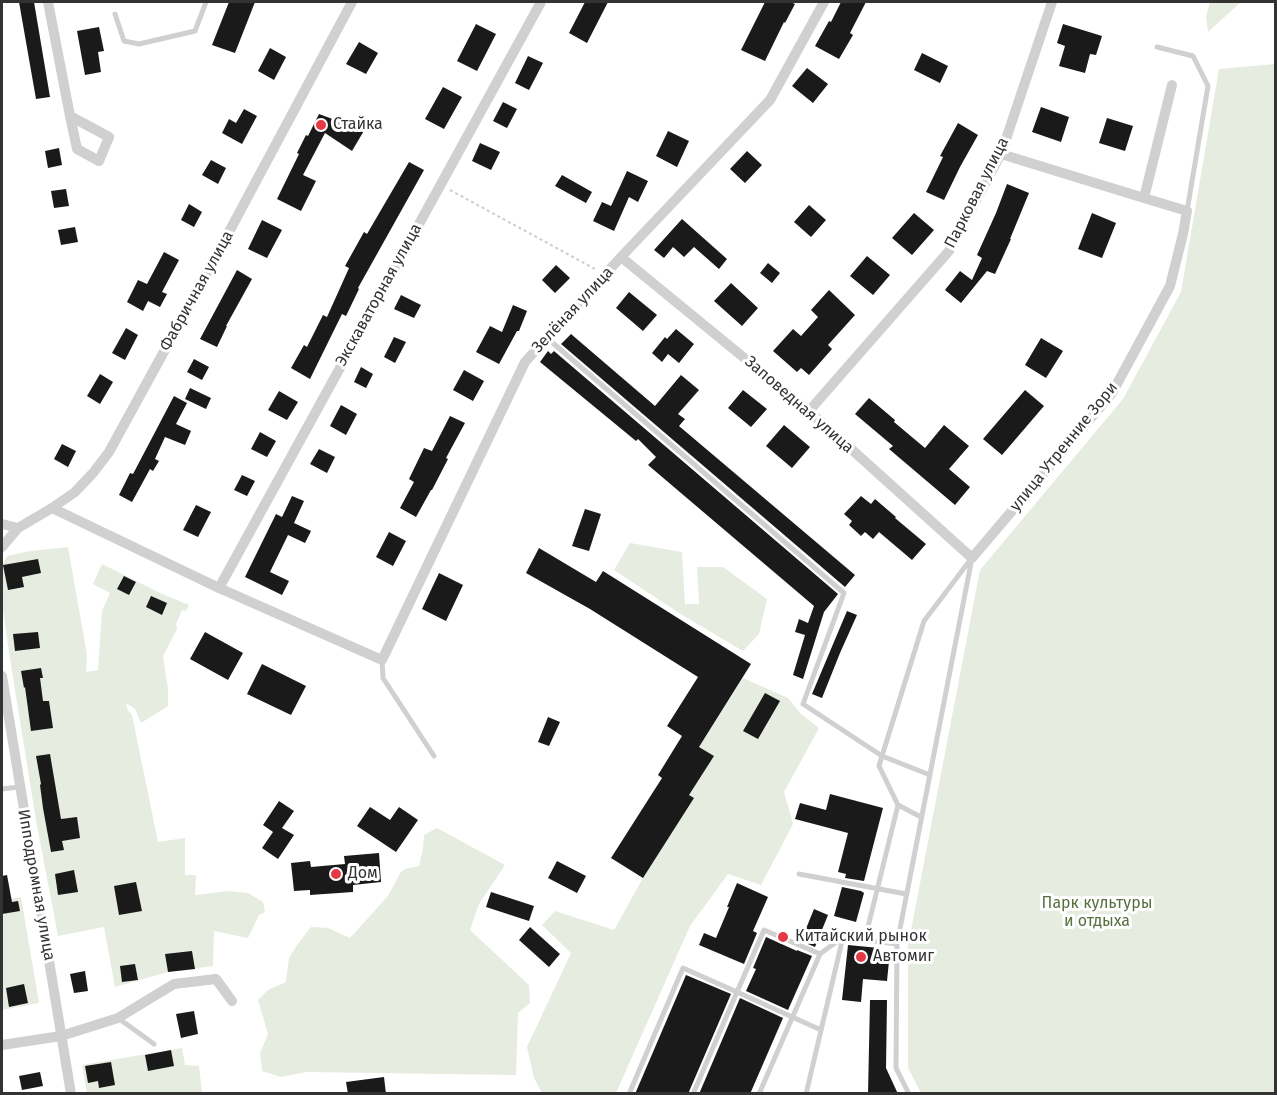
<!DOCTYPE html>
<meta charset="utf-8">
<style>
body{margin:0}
#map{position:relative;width:1277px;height:1095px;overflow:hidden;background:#fff;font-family:"Fira Sans",sans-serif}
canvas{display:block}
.frame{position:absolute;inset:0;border:3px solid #333;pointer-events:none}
</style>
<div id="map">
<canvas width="1277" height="1095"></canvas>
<div class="frame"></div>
</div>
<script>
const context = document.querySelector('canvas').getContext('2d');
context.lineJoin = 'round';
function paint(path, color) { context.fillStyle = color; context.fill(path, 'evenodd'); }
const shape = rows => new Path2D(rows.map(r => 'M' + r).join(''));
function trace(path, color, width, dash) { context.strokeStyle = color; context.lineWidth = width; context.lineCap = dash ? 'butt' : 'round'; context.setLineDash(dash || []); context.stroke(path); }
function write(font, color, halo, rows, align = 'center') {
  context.font = font + ' "Fira Sans",sans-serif'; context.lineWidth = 6; context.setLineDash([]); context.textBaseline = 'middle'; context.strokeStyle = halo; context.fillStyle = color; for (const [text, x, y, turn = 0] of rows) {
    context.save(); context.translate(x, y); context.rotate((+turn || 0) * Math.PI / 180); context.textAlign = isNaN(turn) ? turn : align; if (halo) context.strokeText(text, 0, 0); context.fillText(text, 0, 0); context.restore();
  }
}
paint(shape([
 [1210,2,1241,2,1208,32,1206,17],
 [1275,64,1275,1093,921,1093,908,1068,908,946,980,570,1123,399,1181,292,1219,69],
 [630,543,682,552,685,604,699,604,697,567,723,567,767,599,759,634,743,651,679,613,614,570],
 [68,547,87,655,86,672,98,670,102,611,110,593,93,584,102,564,162,594,189,605,186,611,182,610,176,624,177,629,163,656,168,689,168,706,141,723,135,709,126,703,127,709,132,715,158,842,185,838,185,875,196,875,195,895,229,891,248,893,263,902,265,912,259,915,248,938,214,931,213,966,168,972,115,987,104,927,58,936,36,820,11,665,2,603,2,566,7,556,30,551],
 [743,678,788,698,801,714,819,728,784,792,793,824,761,885,728,874,690,926,616,1093,542,1093,534,1078,527,1047,571,953,542,925,555,911,614,930,643,878,694,798,689,795,714,756,699,747],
 [437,828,505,865,479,904,470,930,529,985,530,1003,518,1013,516,1075,306,1072,281,1077,262,1071,260,1053,268,1034,258,1000,268,990,286,982,289,958,297,945,311,927,328,928,350,938,388,896,400,873,405,869,419,866,423,849,424,835],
 [21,897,39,1003,2,1010,2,901],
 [182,1048,185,1065,199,1066,202,1093,87,1093,82,1065]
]), '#e6ecdf');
paint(shape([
 [19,2,34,2,50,97,36,99],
 [229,2,255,2,235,53,212,45],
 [585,2,608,2,587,43,569,33],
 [765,2,790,2,795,4,785,23,784,22,765,61,741,50],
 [841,2,866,2,850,33,853,35,839,59,815,46,829,21,831,22],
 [476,24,496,34,477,71,457,61],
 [1063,24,1102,36,1096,55,1090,54,1085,73,1059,66,1065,46,1057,43],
 [99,27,104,51,98,52,101,72,85,75,77,31],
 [359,42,378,53,366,74,346,64],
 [270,48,286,57,274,80,258,71],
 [922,53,948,66,940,83,914,70],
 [528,56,543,63,529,90,515,83],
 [807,68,828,84,813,103,792,86],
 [443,87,462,97,444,129,425,119],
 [503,102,517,109,507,128,493,121],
 [1041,107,1069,117,1061,142,1032,132],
 [244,109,257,116,242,144,222,133,229,119,236,123],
 [319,114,338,121,341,117,365,129,352,151,325,133,303,175,316,181,301,211,277,199,299,154,297,153,306,135,308,136],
 [1107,118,1133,126,1125,151,1099,143],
 [958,123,978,135,960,167,944,200,926,192,943,157,940,156],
 [668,131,689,141,677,167,656,156],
 [480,143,500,152,491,170,472,161],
 [59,148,62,165,48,168,45,151],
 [747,151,762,165,745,183,730,169],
 [211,160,226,168,218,184,202,175],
 [409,162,424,170,358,288,359,289,346,316,342,314,310,379,291,368,304,345,307,347,323,315,327,317,349,268,345,266,364,232,367,234],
 [627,171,648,181,638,202,629,197,614,231,593,221,602,202,611,206],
 [562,175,592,192,586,203,555,186],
 [1007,184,1029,193,1010,239,1011,239,995,274,987,271,961,303,945,290,960,271,972,280,982,258,977,255,996,213],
 [66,189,69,206,54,208,51,191],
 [189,204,202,212,194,227,181,220],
 [809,205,826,220,811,237,794,222],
 [914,213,934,230,912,255,892,238],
 [1092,213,1116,223,1102,258,1078,249],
 [682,219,727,259,719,269,694,247,684,257,673,247,664,258,654,250],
 [262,220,282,230,267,258,248,249],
 [75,227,78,242,61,245,58,230],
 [164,252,179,260,162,292,167,294,160,307,148,301,143,311,127,302,138,280,147,284],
 [867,256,890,275,873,295,850,276],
 [768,263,780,273,772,283,760,273],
 [556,265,570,278,555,293,542,280],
 [237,270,252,279,226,326,227,326,217,347,200,339],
 [731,283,758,308,742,326,714,301],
 [829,290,855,315,828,345,832,349,809,375,801,368,797,372,773,351,793,329,801,336,818,317,811,310],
 [629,292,657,315,643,331,616,308],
 [401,295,421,305,414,318,394,309],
 [513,305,527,311,519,331,517,331,499,364,476,352,490,326,502,332],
 [126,328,138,335,125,360,112,353],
 [676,329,694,344,679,363,668,354,662,362,652,353,665,337,667,339],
 [571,334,655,406,681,375,699,390,678,414,685,419,679,426,855,575,845,587,561,344],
 [394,337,406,342,395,363,384,357],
 [1041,338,1063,351,1046,378,1025,365],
 [548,351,551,354,554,351,838,594,824,612,803,679,793,675,805,635,795,632,799,619,808,623,814,606,648,465,656,457,638,439,636,441,540,362],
 [194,359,209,367,202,380,187,372],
 [361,367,373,374,366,388,354,382],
 [464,370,484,381,473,401,453,390],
 [100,374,113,382,100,404,87,396],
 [190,388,211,398,206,409,185,399],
 [743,390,767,409,751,427,728,408],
 [1025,390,1044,406,1002,455,983,439],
 [279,391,298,402,287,420,268,410],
 [174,396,187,403,176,424,191,431,185,445,165,437,155,459,159,461,153,471,150,469,132,502,119,495,130,473,133,474],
 [869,398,895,420,894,422,925,448,944,425,969,446,949,469,970,487,955,505,889,449,893,446,855,414],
 [341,405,357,414,346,435,330,426],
 [450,416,465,423,446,458,448,459,432,490,431,490,416,517,400,508,414,482,409,479,424,448,432,451],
 [784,425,810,447,792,468,766,446],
 [260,432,276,441,267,457,251,449],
 [62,444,76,451,68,467,54,459],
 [319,449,335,457,327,473,310,464],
 [242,475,255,481,247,496,234,490],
 [292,496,304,501,294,523,311,531,305,543,288,535,270,572,289,581,282,595,245,577,276,514,282,517],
 [861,496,871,504,875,499,896,517,895,518,926,544,912,560,879,532,873,539,865,532,861,536,849,525,852,521,844,514],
 [196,505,211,512,198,537,183,530],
 [585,509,601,514,589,551,572,546],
 [389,532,406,541,393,566,376,557],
 [539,548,596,582,603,571,751,664,699,747,714,756,689,795,694,798,643,878,611,858,662,778,658,775,682,736,667,726,698,677,590,609,526,573],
 [38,559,41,573,22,577,24,587,8,590,3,565],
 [439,573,463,585,446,621,422,609],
 [124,576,136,582,129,595,117,589],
 [151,596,167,603,162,615,146,607],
 [847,611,857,615,840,653,822,698,812,694],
 [38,632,40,648,15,651,13,634],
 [205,632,243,653,228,680,190,659],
 [262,664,306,686,291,715,247,694],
 [41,668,43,678,40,678,43,701,49,701,53,728,31,731,25,687,24,688,21,671],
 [765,693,780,701,758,739,743,731],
 [548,717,560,722,549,746,538,742],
 [50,754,61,819,77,817,80,838,62,841,64,850,51,852,43,808,40,785,41,784,36,756],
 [830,794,883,808,864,881,845,878,846,874,838,872,848,833,795,819,800,803,826,810],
 [279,801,294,811,282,828,294,835,278,859,262,848,273,832,263,825],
 [370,807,390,820,399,807,418,820,396,852,357,826],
 [379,853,381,882,353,885,353,892,310,895,310,890,294,891,291,863,310,861,311,867,345,864,344,856],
 [557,861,586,876,577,893,548,878],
 [74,870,78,892,58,895,55,874],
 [7,875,12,902,18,901,20,911,2,914,2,876],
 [136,882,142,911,119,915,114,886],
 [737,883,768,897,753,931,757,933,744,964,699,945,704,933,716,938,729,907,727,907],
 [842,887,861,891,864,893,856,922,834,916],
 [491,892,534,906,529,921,486,907],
 [814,909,828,915,815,947,801,941],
 [530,927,560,954,549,967,519,940],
 [766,937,797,951,797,950,812,956,788,1010,746,991,756,969,753,968],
 [848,945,879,948,889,961,887,981,863,979,861,1002,842,1000],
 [192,951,195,969,168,972,165,954],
 [135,964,138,980,122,982,120,966],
 [85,971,88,991,74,993,70,974],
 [686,975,731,994,688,1094,635,1094],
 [24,984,28,1003,9,1007,6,988],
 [740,998,783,1018,750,1094,699,1094],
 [870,1000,887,1000,886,1068,898,1094,868,1094],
 [194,1011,198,1034,181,1038,176,1014],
 [171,1050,174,1066,148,1071,145,1055],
 [111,1062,115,1085,99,1088,98,1081,88,1083,85,1066],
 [40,1072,43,1086,22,1090,19,1076],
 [384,1077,386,1094,348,1094,346,1082]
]), '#1a1a1a');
trace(shape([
 [450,190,595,269]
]), '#cdcdcd', 2, [3, 3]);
trace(shape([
 [115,14,124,41,139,44,195,31,206,2],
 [1157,47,1193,56,1208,86,1187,211],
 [547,338,844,593,803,704,882,756,930,775],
 [382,660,383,678,434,756],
 [2,789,19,787],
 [898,805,921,817],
 [799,874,906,894],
 [843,937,897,944],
 [865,939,898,805,879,766,882,756,924,621,971,559],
 [118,1018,154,1044],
 [629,1094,683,968,737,992,764,930,820,954],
 [693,1094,737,992,821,1030],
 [759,1094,820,954,843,937,806,1094],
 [909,1094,896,1068,897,944,972,558]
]), '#d0d0d0', 5);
trace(shape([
 [48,2,70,116,77,149,99,161,109,137,70,116],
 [1001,154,1144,198],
 [621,257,809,411,972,558,1112,393,1170,286,1183,234,1187,211,1144,198,1172,85],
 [809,411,949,251,1001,154,1052,2],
 [52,508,219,588,382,660,525,362,621,257,770,100,824,2],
 [2,524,18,528],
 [2,547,18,528,52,508,75,492,93,473,109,452,207,273,352,2],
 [219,588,541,2],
 [2,676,71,1094],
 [2,1045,61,1036,118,1018,174,984,216,979,232,1001]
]), '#d0d0d0', 10);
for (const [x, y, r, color] of [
 [321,125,6,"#e63946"],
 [336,874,6,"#e63946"],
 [783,937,6,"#e63946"],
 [861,957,6,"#e63946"]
]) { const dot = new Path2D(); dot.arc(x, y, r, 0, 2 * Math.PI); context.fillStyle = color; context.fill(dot); trace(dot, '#fff', 2); }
write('16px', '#333', '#fff', [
 ["Стайка",333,125],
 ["Дом",348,874],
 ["Китайский рынок",795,937],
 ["Автомиг",873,957]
], 'left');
write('16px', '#333', '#fff', [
 ["Парковая улица",977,193,-63],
 ["Фабричная улица",197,291,-61],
 ["Экскаваторная улица",379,295,-61],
 ["Зелёная улица",573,310,-47],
 ["Заповедная улица",799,405,41],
 ["улица Утренние Зори",1064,447,-51],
 ["Ипподромная улица",36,885,80]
]);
write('16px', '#56703f', '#fff', [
 ["Парк культуры",1097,904],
 ["и отдыха",1097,922]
]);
</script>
